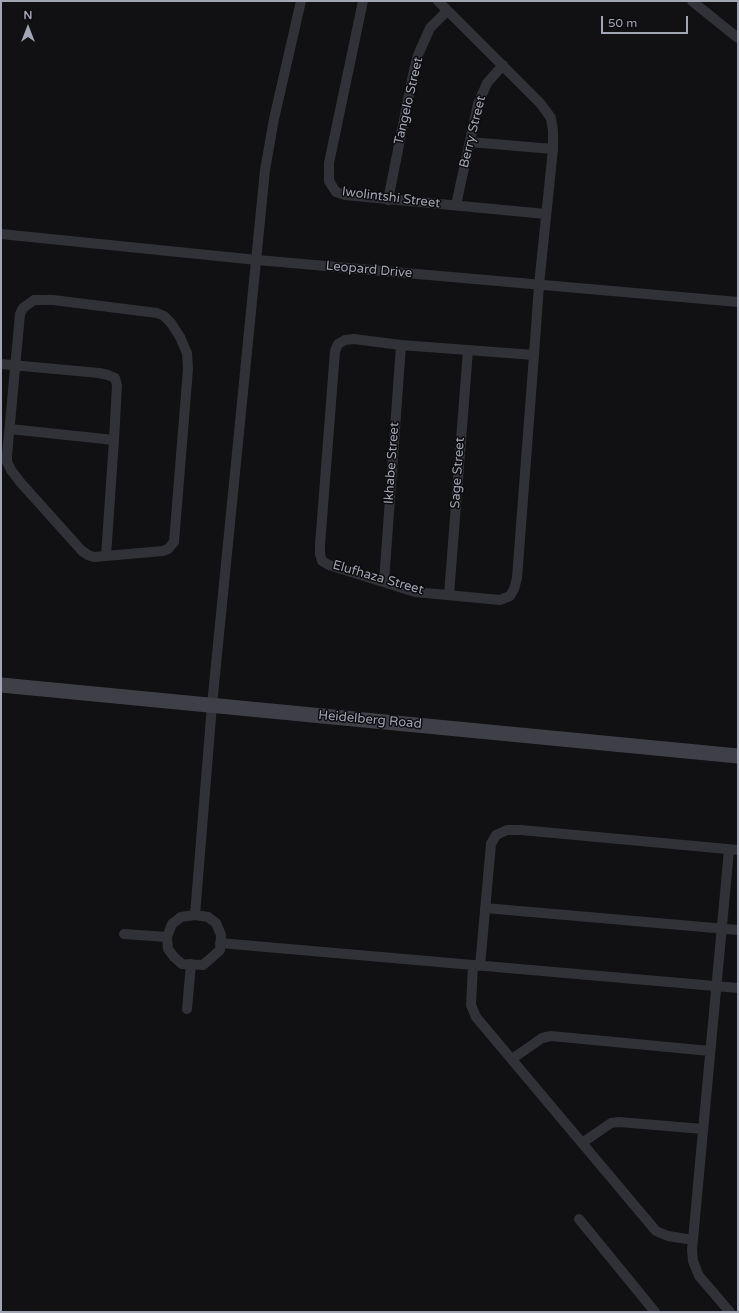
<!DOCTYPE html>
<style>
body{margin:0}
#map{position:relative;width:739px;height:1313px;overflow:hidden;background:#111012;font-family:"Varela Round",sans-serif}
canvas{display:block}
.frame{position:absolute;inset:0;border:2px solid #a2a5b3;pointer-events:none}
.north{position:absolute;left:8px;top:8px;width:40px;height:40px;-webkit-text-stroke:3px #0c0b0d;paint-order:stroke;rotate:0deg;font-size:11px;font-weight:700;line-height:16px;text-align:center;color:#a2a5b3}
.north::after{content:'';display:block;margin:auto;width:14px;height:18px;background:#a2a5b3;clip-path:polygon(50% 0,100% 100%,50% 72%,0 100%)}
.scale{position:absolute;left:601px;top:16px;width:87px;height:18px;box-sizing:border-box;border:2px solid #a2a5b3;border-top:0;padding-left:5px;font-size:12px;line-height:14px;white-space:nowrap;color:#a2a5b3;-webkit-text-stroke:3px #0c0b0d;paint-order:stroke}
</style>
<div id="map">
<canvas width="739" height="1313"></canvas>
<div class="frame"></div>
<div class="north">N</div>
<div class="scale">50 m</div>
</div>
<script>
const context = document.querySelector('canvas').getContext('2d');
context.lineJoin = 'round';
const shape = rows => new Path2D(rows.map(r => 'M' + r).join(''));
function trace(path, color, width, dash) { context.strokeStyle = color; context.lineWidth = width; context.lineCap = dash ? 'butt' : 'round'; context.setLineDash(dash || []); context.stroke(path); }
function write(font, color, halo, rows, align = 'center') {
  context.font = font + ' "Varela Round",sans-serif'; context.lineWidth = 3; context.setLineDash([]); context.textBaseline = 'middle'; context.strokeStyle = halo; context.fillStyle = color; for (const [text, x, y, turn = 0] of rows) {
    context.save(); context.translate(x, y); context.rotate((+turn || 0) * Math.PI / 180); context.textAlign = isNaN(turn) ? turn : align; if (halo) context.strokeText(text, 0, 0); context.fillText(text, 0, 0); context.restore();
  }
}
trace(shape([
 [363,1,329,163,329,181,336,192,345,195,546,214],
 [438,1,540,103,546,111,551,118,553,131,553,149,539,285,534,355,517,578,514,589,510,596,500,600,415,592,329,565,322,561,320,554,320,545,335,351,338,344,345,340,354,339,401,345,534,355],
 [692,1,738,38],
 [470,142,553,149],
 [388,200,413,75,418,55,430,28,447,11],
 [456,205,478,104,487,83,503,65],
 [1,234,257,260,738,302],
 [34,300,53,300,157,313,164,316,171,323,180,337,187,353,188,369,174,542,168,549,163,551,94,557,88,555,82,551,21,483,11,470,7,462,7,456,20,314,23,308,34,300],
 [1,364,99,373,108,375,115,378,117,385,114,440,106,556],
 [10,429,114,440],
 [384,582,401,345],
 [449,595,468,350],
 [729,850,692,1250,693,1261,699,1276,730,1312],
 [485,908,738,930],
 [195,915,212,705,265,170,274,119,301,1],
 [195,915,208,917,216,923,221,935,220,950,210,959,203,965,182,964,174,957,168,949,167,937,172,924,181,917,195,915],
 [124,934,167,937],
 [220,943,738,988],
 [473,965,471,1005,476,1017,656,1231,668,1236,693,1240],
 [480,966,491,844,496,835,507,830,521,830,738,850],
 [187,1009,191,964],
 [512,1059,542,1038,551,1036,710,1051],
 [582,1143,611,1123,619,1122,703,1129],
 [579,1219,655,1312]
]), '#313237', 10);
trace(shape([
 [1,685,738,756]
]), '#3f4047', 15);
write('13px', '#a2a5b3', '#0c0b0d', [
 ["Tangelo Street",409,101,-77],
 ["Berry Street",473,132,-76],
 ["Iwolintshi Street",391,198,7],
 ["Leopard Drive",369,270,5],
 ["Ikhabe Street",392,463,-86],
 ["Sage Street",458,473,-86],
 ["Elufhaza Street",378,578,16],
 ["Heidelberg Road",370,720,5]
]);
</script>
